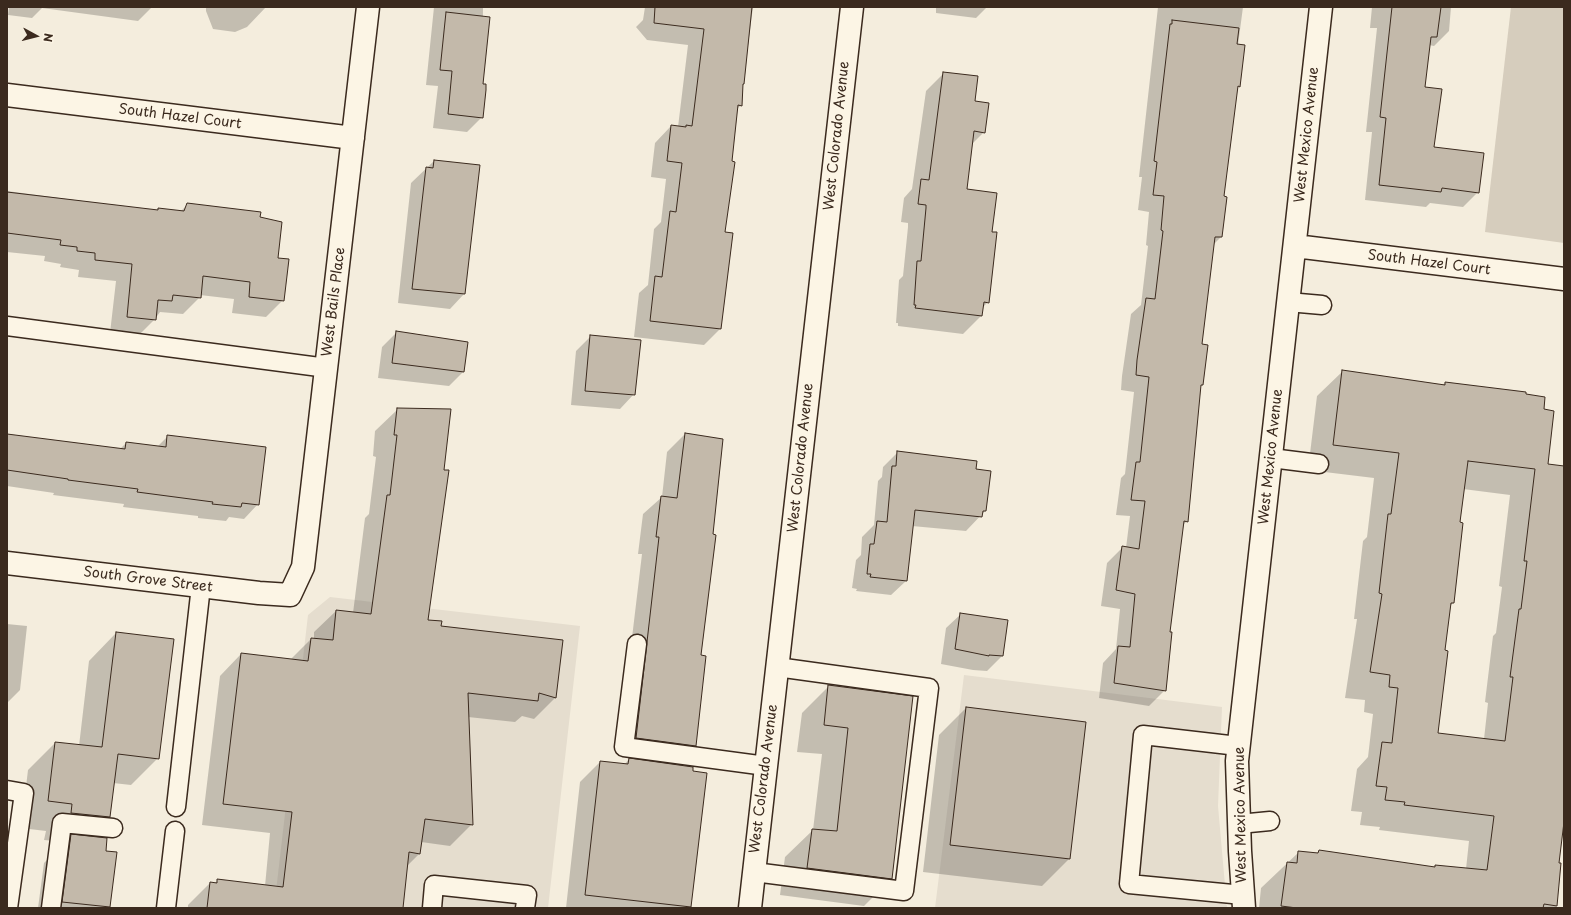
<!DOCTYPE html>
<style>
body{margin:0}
#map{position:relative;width:1571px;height:915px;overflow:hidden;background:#f4eddd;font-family:"Playpen Sans",sans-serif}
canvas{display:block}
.frame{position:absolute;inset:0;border:8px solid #3b2a1e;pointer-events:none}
.north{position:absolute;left:16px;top:16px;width:40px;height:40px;-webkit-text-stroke:3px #fcf5e5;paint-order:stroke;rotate:97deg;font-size:11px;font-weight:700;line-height:16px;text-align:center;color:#3b2a1e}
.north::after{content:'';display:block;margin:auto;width:14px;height:18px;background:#3b2a1e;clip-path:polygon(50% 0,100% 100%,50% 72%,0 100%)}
</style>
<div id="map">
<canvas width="1571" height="915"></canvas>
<div class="frame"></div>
<div class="north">N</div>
</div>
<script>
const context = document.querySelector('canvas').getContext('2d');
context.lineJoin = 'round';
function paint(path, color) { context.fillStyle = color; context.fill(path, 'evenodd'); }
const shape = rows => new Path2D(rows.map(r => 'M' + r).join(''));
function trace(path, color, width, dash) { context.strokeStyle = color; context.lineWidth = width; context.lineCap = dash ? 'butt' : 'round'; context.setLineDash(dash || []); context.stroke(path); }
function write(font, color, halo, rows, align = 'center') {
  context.font = font + ' "Playpen Sans",sans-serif'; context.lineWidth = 3; context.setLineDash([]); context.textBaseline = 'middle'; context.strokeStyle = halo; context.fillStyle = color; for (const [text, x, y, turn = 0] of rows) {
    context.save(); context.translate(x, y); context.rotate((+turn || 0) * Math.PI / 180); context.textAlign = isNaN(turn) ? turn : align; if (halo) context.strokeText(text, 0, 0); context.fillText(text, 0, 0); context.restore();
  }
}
paint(shape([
 [330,597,580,626,548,908,274,908,308,615],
 [964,675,1222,707,1218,806,1227,908,935,908]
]), '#e5ddce');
paint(shape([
 [1511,7,1564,7,1564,243,1485,232]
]), '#d6cdbd');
paint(shape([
 [9,7,152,7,138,21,42,8,32,18,8,15],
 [206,7,266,7,247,27,235,32,213,29,206,11],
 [434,7,483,7,482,117,467,132,433,128,438,86,426,85],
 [645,7,753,7,743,84,742,86,741,105,737,109,724,233,720,329,704,345,634,337,639,293,648,285,654,229,661,222,666,179,651,177,655,143,671,126,678,127,688,45,647,40,636,27,643,20],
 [936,7,987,7,976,18,936,13],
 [1158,7,1243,7,1238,45,1239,86,1237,89,1223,197,1221,237,1213,245,1201,345,1202,385,1200,387,1187,521,1183,525,1169,632,1165,690,1149,706,1099,698,1103,663,1116,649,1120,609,1101,606,1107,563,1122,548,1126,548,1130,516,1116,515,1121,478,1125,474,1134,392,1121,390,1122,376,1131,314,1141,305,1148,246,1146,245,1149,212,1138,210,1142,177,1139,177],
 [1372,7,1451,7,1449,31,1434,46,1429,45,1424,88,1433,148,1478,192,1463,207,1430,203,1426,207,1365,200,1372,132,1366,132,1377,28,1370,28],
 [944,73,974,102,984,132,971,145,966,190,991,233,988,302,982,308,981,316,963,334,898,326,898,323,896,323,899,280,903,276,908,227,908,223,901,222,904,198,912,189,926,91],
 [434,161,479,166,464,294,450,309,398,303,411,183],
 [7,191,157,211,158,209,181,211,188,204,259,218,277,259,283,300,266,317,232,313,234,299,200,295,200,297,183,314,160,312,155,319,138,336,110,333,116,281,78,277,79,270,60,267,61,264,44,261,45,256,7,252],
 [397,332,464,371,449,386,378,378,382,347],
 [591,336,634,394,620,409,571,405,576,351],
 [1343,371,1442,385,1445,383,1524,395,1542,410,1547,465,1564,467,1564,814,1558,864,1560,864,1556,908,1259,908,1261,888,1299,852,1317,854,1319,851,1434,868,1436,866,1466,869,1469,841,1379,830,1380,827,1360,825,1362,812,1351,811,1357,769,1368,757,1373,714,1364,712,1365,700,1345,698,1357,619,1354,619,1363,541,1367,537,1374,478,1308,470,1317,396],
 [1463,489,1510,495,1499,586,1502,587,1496,633,1493,636,1485,702,1488,703,1484,739,1437,734,1444,651,1450,606,1453,603],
 [397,410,427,621,440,627,555,698,534,719,522,716,515,722,468,717,472,824,450,846,421,842,420,853,407,866,402,908,188,908,188,905,210,883,214,884,218,880,265,886,270,833,202,825,220,676,241,654,290,660,311,639,314,639,314,632,336,611,353,613,365,518,369,514,376,457,373,456,375,431],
 [685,434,722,439,700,656,695,746,677,763,618,755,642,554,638,554,643,514,662,497,667,452],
 [7,435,120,449,126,443,157,447,168,436,258,504,244,519,229,517,226,521,198,518,198,516,123,507,124,504,53,495,54,493,7,486],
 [898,452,985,511,966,531,912,526,906,581,891,595,856,591,857,589,852,588,856,560,861,555,862,537,874,525,878,481,882,477,883,467],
 [961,614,1002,656,987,671,973,670,941,664,946,628],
 [7,624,27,626,20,690,7,703],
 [116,633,158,758,131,785,113,783,109,817,89,837,105,852,109,907,108,908,38,908,44,863,65,842,44,840,46,831,21,828,28,770,55,743,79,746,89,661],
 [829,686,912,697,892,878,864,906,780,895,785,857,813,830,822,754,797,752,802,713],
 [966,708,1069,859,1042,886,923,872,939,735],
 [629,759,692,772,690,906,689,908,566,908,580,782,600,762,624,765]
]), '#0003');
const building = shape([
 [655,7,752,7,744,84,743,84,742,106,738,105,732,161,735,162,725,232,733,233,721,329,650,321,655,276,662,277,670,211,676,212,682,163,667,161,671,125,686,127,686,125,692,126,704,29,654,23,655,7],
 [1392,7,1441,7,1437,37,1431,37,1425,87,1442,89,1434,147,1484,153,1479,193,1442,188,1441,192,1379,185,1386,118,1380,117,1392,7],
 [446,12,490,17,483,84,486,84,486,90,483,118,448,114,452,71,440,70,446,12],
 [1172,20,1239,28,1237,44,1245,45,1240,87,1238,86,1224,196,1227,197,1222,237,1215,237,1202,344,1208,345,1203,385,1201,385,1188,522,1184,521,1170,632,1172,632,1166,691,1114,683,1118,646,1130,647,1135,594,1116,590,1122,546,1139,549,1145,501,1131,500,1136,462,1140,462,1149,377,1136,375,1137,360,1146,298,1155,299,1163,231,1161,230,1164,196,1153,195,1157,162,1154,161,1170,24,1172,24,1172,20],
 [943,72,978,76,975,101,989,103,985,133,974,131,967,189,997,193,992,232,997,232,989,303,984,302,982,316,915,308,916,305,914,305,917,261,921,261,926,208,926,205,918,204,921,179,929,180,943,72],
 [434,160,480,165,465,294,412,289,426,167,433,168,434,160],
 [7,192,158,210,158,208,184,211,187,203,261,212,260,217,282,222,278,258,289,259,284,301,249,297,250,282,203,276,201,298,173,295,172,301,158,300,156,320,127,317,132,264,95,260,95,253,77,251,77,247,60,245,61,240,7,233,7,192],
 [396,331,468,342,464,372,392,363,396,331],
 [590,335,641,340,635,395,585,391,590,335],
 [1342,370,1445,385,1445,382,1526,392,1526,394,1545,397,1544,409,1554,411,1548,464,1564,466,1564,822,1559,863,1561,863,1557,906,1544,904,1543,908,1297,908,1281,906,1287,862,1297,863,1298,851,1318,853,1319,850,1435,867,1435,865,1487,870,1494,816,1404,805,1405,802,1385,800,1387,787,1376,786,1382,742,1392,743,1398,688,1389,687,1390,675,1370,672,1382,594,1379,593,1388,514,1391,514,1399,453,1333,445,1342,370],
 [1468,461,1535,469,1524,561,1527,561,1521,609,1519,609,1510,677,1513,677,1505,741,1438,733,1448,651,1445,650,1451,603,1454,603,1463,523,1460,522,1468,461],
 [397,408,451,409,444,470,449,470,428,620,442,621,441,626,563,640,556,698,539,693,538,701,468,693,473,825,425,819,420,854,409,852,403,908,207,908,210,882,217,883,217,879,283,887,292,812,223,804,241,653,308,661,311,638,333,640,336,610,371,614,387,495,390,495,397,435,394,435,397,408],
 [685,433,723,439,713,534,716,535,701,655,706,656,696,746,636,738,659,537,656,537,661,496,677,498,685,433],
 [7,434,125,449,126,442,166,447,167,435,266,447,259,505,242,503,241,507,212,504,213,502,137,492,138,489,68,480,68,479,7,470,7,434],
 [897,451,977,461,976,469,991,471,986,511,983,511,982,517,915,510,907,581,870,577,871,574,867,574,870,544,874,544,877,521,887,522,892,466,896,466,897,451],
 [960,613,1008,620,1003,656,989,655,989,656,955,649,960,613],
 [116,632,174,639,159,759,118,754,110,817,71,813,72,804,48,801,55,742,102,747,116,632],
 [828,685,913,696,892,879,807,868,812,829,837,831,848,728,824,725,828,685],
 [966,707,1086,722,1070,859,950,845,966,707],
 [629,758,693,767,693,771,707,773,691,907,585,895,600,761,628,764,629,758],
 [71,834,107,838,106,851,117,852,110,907,62,902,71,834]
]);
paint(building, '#c3b9aa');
trace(building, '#3b2a1e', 1);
const lane = shape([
 [1288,302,1322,305],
 [7,326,327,368],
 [1271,458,1319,464],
 [637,644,624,747,766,766],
 [1238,746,1143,735,1129,884,1243,895],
 [7,790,24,793,8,908],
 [176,807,201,586],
 [1239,824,1270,821],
 [754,872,904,891,929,688,777,667],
 [51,908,62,823,113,828],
 [166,908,175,831],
 [432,908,434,885,527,895,525,908]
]);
const street = shape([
 [7,95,353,138],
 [1295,246,1564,279],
 [7,563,259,593,290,595,303,567,368,7],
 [750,908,852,7],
 [1244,908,1240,851,1237,761,1321,7]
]);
trace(lane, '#3b2a1e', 21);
trace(street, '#3b2a1e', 25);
trace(lane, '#fcf5e5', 18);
trace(street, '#fcf5e5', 22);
write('14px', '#3b2a1e', '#fcf5e5', [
 ["South Hazel Court",180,117,7],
 ["West Mexico Avenue",1307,135,-84],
 ["West Colorado Avenue",837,136,-84],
 ["South Hazel Court",1429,263,7],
 ["West Bails Place",334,302,-83],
 ["West Mexico Avenue",1271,457,-84],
 ["West Colorado Avenue",801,458,-84],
 ["South Grove Street",148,580,7],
 ["West Colorado Avenue",764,779,-83],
 ["West Mexico Avenue",1241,815,-91]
]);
</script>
